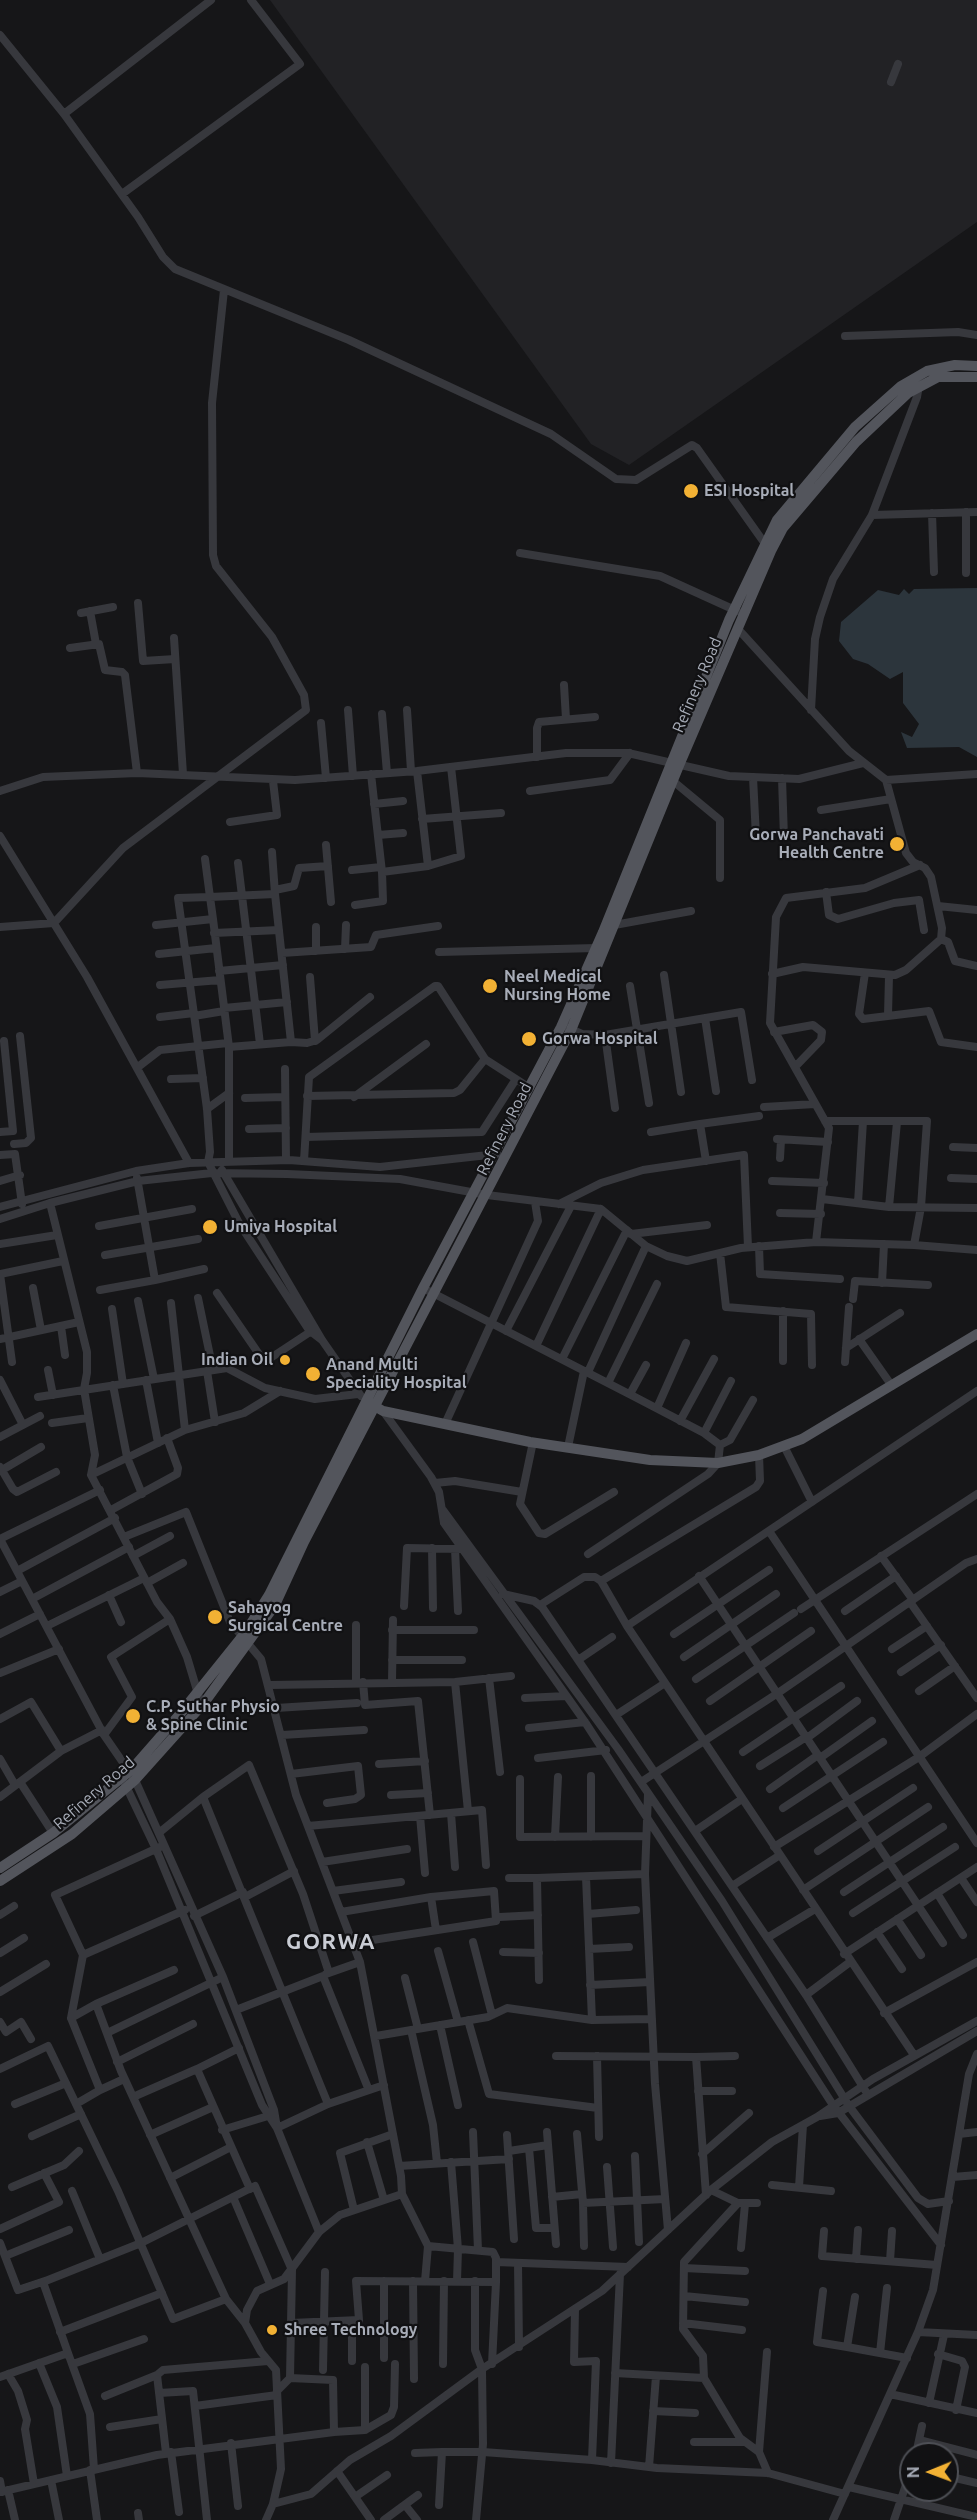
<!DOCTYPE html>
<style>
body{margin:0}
#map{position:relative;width:977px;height:2520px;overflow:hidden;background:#161618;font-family:Ubuntu,sans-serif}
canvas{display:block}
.north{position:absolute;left:899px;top:2442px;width:60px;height:60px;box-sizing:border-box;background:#111113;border:2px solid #4d4f55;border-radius:50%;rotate:269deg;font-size:16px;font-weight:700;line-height:24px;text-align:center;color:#a8adb8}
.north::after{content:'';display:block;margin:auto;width:21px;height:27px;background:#f2b134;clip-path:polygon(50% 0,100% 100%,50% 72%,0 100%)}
</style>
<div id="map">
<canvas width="977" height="2520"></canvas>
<div class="north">N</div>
</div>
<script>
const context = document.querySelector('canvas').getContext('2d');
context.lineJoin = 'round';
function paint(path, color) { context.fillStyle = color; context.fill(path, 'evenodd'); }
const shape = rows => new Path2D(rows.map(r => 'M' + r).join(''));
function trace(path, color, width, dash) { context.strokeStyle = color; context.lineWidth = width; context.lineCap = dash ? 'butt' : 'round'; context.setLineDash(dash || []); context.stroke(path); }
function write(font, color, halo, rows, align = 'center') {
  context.font = font + ' Ubuntu,sans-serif'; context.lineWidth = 4.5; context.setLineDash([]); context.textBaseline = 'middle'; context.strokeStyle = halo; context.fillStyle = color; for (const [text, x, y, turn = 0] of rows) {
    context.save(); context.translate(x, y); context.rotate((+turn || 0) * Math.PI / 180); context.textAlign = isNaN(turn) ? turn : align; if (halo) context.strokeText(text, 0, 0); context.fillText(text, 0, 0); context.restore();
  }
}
paint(shape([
 [270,0,977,0,977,222,629,465,591,444]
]), '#222225');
paint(shape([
 [977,588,977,757,959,747,907,748,901,732,912,737,919,724,903,703,903,672,890,679,868,664,853,659,839,641,841,622,878,590,899,595,904,589,909,594,914,589]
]), '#2c353c');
trace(shape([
 [0,35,64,114,138,217,163,257,175,269,349,340,551,434,616,479,636,480,692,445,697,448,768,548],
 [891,82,898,64],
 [64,114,211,0],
 [122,194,300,64,251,0],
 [845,336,958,332,977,335],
 [966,512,966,573],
 [932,513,934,572],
 [872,515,977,512],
 [520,553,660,576,737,611],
 [138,603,143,661,175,659],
 [90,611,96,644],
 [81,613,113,607],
 [738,629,849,751,886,780,977,774],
 [174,638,183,774],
 [70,648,99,644,105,670,122,672,125,675,137,773],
 [564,685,566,719],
 [348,710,353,776],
 [407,710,411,771],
 [811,710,815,639,820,617,833,579,872,515,917,397,919,385],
 [382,714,387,773],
 [321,723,326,778],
 [537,757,537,728,539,722,595,717],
 [371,774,382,872],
 [753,777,756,837],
 [782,778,784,838],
 [673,781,720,820,720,878],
 [0,791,43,777,137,773,295,780,417,771,566,753,628,753,729,776,799,779,863,763],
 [530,791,610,780,630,753],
 [374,804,403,801],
 [821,810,891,799],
 [422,819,501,813],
 [230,822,277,815,273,781],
 [378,835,403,833],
 [0,836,87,977,189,1163],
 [326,845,331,902],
 [272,852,275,894],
 [205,859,210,897,213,919,229,1047,291,1042,275,894,210,897,178,898,207,1109,210,1152,208,1162,239,1223,309,1330,322,1340],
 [238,863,260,1044],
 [428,866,461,856,451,767],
 [352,870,381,867],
 [275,890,294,886,299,868,328,866],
 [826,892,829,915,838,919,894,903,919,900,924,930],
 [355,905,383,901,382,872,428,866,417,771],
 [938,906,977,910],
 [156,925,213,919],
 [609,926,691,911],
 [0,927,54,923,123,848,306,710,304,695,272,637,216,566,213,555,212,403,224,290],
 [316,927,316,951],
 [214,933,279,930],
 [941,939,948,942,955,961,977,966],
 [345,949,346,925],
 [439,952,596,948],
 [282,953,371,947,376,935,438,926],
 [159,954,216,948],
 [219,971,283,965],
 [865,973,859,1014,863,1019,929,1011,941,1042,977,1047],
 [772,974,803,967,895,975,906,970,941,939,942,928,931,877,925,868,913,862,906,853,886,780],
 [664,975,681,1092],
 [310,977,315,1041],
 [160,985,220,980],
 [630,986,649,1103],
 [224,1008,287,1002],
 [888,1015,889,976],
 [194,1016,224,1011],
 [160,1017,194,1013],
 [705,1018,716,1091],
 [568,1028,582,1034,605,1035,741,1012,752,1080],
 [774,1032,813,1025,822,1032,821,1040,795,1067],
 [605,1035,615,1108],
 [291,1042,307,1043,317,1040,370,997],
 [229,1047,229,1161],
 [138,1067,160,1050,228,1043],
 [285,1069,286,1160],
 [171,1079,203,1078],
 [307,1096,454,1093,460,1090,485,1059],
 [354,1097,426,1044],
 [245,1098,285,1097],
 [764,1107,815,1104],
 [207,1109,229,1093],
 [825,1121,927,1121,921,1207,914,1245],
 [249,1129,286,1128],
 [0,1132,13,1131,4,1041],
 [651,1132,700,1124],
 [306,1137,482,1132,516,1079],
 [777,1139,828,1142],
 [14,1144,26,1143,31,1138,20,1036],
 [953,1147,977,1148],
 [0,1155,15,1154,22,1204],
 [780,1158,781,1140],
 [304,1161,309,1077,435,986,438,986,485,1059,530,1088],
 [706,1161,700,1124,759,1116],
 [222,1170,322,1340,361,1396],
 [951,1178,977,1179],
 [0,1181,20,1175],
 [772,1181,824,1183],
 [822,1199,889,1207,977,1208],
 [50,1203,87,1352,87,1373,84,1389,95,1455,91,1475,157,1602,170,1619,187,1657,199,1697],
 [858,1203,863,1121],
 [559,1204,601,1183,643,1170,744,1155,748,1247],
 [0,1207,136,1171,189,1163,289,1160,380,1167,497,1154],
 [889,1207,897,1122],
 [780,1213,821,1214],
 [0,1219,50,1203,138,1181,212,1173,287,1174,400,1179,487,1195,601,1209,646,1246,667,1256,687,1261,741,1248,816,1242,914,1245,977,1250],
 [99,1226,192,1209],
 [631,1234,707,1225],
 [816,1242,829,1128,770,1023,776,917,786,898,865,888,920,865],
 [0,1244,57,1235],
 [759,1246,760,1274,840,1279],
 [720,1253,726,1307,811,1314,812,1365],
 [105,1255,198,1239],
 [0,1274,12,1362],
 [0,1274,63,1261],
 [155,1280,204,1269],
 [882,1283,884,1244],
 [33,1288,41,1330],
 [423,1288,633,1396,704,1433,720,1445,718,1463,708,1474,588,1554],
 [100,1290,155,1280,137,1178],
 [217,1293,263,1360,269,1359,310,1332],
 [198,1298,213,1370],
 [853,1299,855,1281,928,1285],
 [138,1301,154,1379],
 [171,1303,185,1430],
 [112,1309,123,1384],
 [61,1326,65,1355],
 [506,1331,571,1206],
 [0,1339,79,1322],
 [859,1339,892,1386],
 [536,1346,601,1209],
 [846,1348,900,1313],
 [562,1359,627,1230],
 [783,1361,783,1311],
 [845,1362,849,1307],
 [48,1370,53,1395],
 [207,1371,215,1422],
 [588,1372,646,1246],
 [0,1380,23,1425],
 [146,1380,158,1443],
 [608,1383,657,1284],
 [113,1385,127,1457,142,1494],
 [630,1394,646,1365],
 [38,1397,227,1368,265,1388,315,1399,358,1394],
 [657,1408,686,1343],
 [383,1411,431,1477,439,1492,444,1523,585,1722,833,2105,941,2245],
 [680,1421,714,1359],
 [52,1423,88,1418],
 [445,1424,538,1221,535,1202],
 [704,1433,731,1381],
 [0,1437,40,1416],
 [533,1442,520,1504,539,1533,545,1534,614,1492],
 [720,1445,730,1440,753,1400],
 [784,1446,812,1502],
 [568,1447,584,1371],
 [0,1467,13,1489,17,1492,56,1472],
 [2,1470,41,1447],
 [91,1475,185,1430,244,1413,280,1391],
 [435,1483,455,1481,522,1492],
 [111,1510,177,1474,178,1468,167,1438],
 [443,1510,618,1749,722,1901,849,2106,918,2198,928,2204,949,2201],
 [769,1531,977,1843],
 [124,1537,186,1512,230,1622,261,1659,296,1795,360,1962,401,2176,402,2194,340,2215,319,2232,284,2279,257,2291,247,2310,245,2323,261,2352,276,2370,281,2469,273,2504,266,2520],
 [0,1539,104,1735,135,1780,223,1977,274,2110,277,2128],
 [0,1539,100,1490],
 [432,1548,433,1608],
 [455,1549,458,1611],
 [133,1556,170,1536],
 [881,1556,913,1600],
 [17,1571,115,1518],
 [699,1576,943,1943],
 [601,1581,756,1487,760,1481,759,1455],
 [147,1583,183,1563],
 [0,1592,22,1581],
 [503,1594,534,1601,542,1607,806,1995,868,2095],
 [109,1595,121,1622],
 [32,1599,129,1547],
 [910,1602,977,1698],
 [540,1605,584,1577,595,1577,601,1581,627,1626,914,2055],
 [404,1606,407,1548,461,1549],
 [801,1609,977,1494],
 [845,1611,896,1576],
 [47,1626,144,1578],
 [627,1626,977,1391],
 [392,1630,474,1630],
 [0,1634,40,1614],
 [674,1634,769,1570],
 [892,1649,927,1626],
 [684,1657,776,1594],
 [392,1660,462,1660],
 [578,1660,612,1637],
 [901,1672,941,1645],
 [0,1673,59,1649],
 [489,1678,500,1772],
 [696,1679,794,1613],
 [356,1682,356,1625],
 [363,1682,365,1705,418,1701,430,1815],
 [392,1682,393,1620],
 [455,1682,468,1811],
 [270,1685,455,1682,511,1676],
 [919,1691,955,1666],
 [525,1698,566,1696],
 [710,1701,811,1631],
 [276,1708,357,1703],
 [616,1715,665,1683],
 [0,1719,31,1702,61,1751,0,1797],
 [529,1728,585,1722],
 [104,1735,132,1697,111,1657,170,1619],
 [282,1735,364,1730],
 [807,1738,857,1701],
 [61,1751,102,1730],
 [743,1752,841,1686],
 [538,1758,606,1750],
 [820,1758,872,1721],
 [0,1759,15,1785],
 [379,1764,425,1761],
 [760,1766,806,1737],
 [291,1774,358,1766,361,1795,355,1799,327,1803],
 [520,1779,520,1837,646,1836],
 [20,1782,53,1833],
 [641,1782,778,1693,966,1563,977,1559],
 [125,1784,156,1849,262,2105,277,2128,319,2232],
 [770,1789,818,1755],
 [648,1794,645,1874,655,2084,668,2230],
 [391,1795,428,1793],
 [203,1797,249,1765,303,1894,329,1973],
 [783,1808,883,1742],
 [451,1813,455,1867],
 [420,1816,425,1873],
 [308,1826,482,1810,486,1865],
 [695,1831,742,1799],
 [160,1832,203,1797,328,2104],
 [555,1837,558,1777],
 [591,1837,591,1776],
 [160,1847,55,1895,83,1955,185,1910],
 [774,1847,919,1757,977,1714],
 [818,1851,913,1788],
 [322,1862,407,1849],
 [509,1878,537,1878],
 [961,1878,977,1902],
 [732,1886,780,1855],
 [803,1890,928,1807],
 [333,1891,401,1882],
 [844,1892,943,1827],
 [937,1893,963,1935],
 [245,1897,294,1871],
 [431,1897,436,1930],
 [341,1912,431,1897,494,1891,496,1921,353,1943],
 [853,1913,955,1847],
 [588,1914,636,1910],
 [0,1915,14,1906],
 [194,1916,243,1892],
 [500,1917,538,1915],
 [897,1919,921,1955],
 [877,1932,902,1969],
 [767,1938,815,1909],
 [473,1942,492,2015],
 [589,1949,629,1947],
 [438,1951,458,2022],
 [503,1952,539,1953],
 [0,1953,24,1938],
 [844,1954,977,1867],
 [326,1974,360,1962],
 [405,1978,418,2029],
 [539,1980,537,1878,645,1874],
 [590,1985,650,1982],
 [0,1992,46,1964],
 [806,1995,850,1962],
 [96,2004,174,1970],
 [236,2010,323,1976,368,2088],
 [884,2013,977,1962],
 [71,2018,83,1955],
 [468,2020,489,2094,598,2108],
 [592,2020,652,2019],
 [0,2022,6,2032,21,2022,31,2039],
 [440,2025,458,2105],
 [411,2030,433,2125,437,2163],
 [107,2033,223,1977],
 [376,2036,488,2017,507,2008,592,2020,586,1877],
 [556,2056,696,2057,706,2195],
 [597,2056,599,2137],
 [696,2057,735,2056],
 [117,2062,193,2024],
 [0,2069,48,2046,118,2191,173,2319,226,2299],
 [197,2069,239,2048],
 [100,2090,124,2079],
 [698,2091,732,2091],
 [133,2097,197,2069,250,2189],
 [15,2104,66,2083],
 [76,2104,100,2090,71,2018,96,2004,121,2071,226,2299,245,2323],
 [820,2116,838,2113,977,2031],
 [277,2128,328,2104,384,2085],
 [222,2130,268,2116],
 [473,2132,478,2250],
 [547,2132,556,2244],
 [577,2134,583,2203,665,2199],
 [959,2134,977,2132],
 [150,2135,213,2107],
 [507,2135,514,2239],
 [32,2136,81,2114],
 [367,2142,384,2200],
 [529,2148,536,2228,554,2228],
 [509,2151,548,2145],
 [702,2154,749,2113],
 [635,2156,639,2242],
 [451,2162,458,2249,457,2281],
 [399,2166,509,2159],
 [607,2167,613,2247],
 [953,2177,977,2175],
 [170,2178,231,2147],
 [772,2185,831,2191],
 [12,2187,64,2165,79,2151],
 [799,2187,803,2125],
 [711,2190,738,2203,757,2203],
 [72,2191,100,2259],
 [402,2194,428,2246,493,2252,496,2258,496,2282],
 [233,2197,270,2284],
 [552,2197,582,2194],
 [583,2203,584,2246],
 [354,2210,340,2153,393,2134],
 [0,2229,59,2202,44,2173],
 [824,2231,822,2256,937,2265],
 [0,2243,18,2290,48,2280],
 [741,2248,745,2204],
 [5,2256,69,2230],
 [856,2259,858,2230],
 [890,2261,892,2231],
 [496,2262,628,2267],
 [518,2263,519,2347],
 [684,2268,745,2271],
 [413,2281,414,2379],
 [425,2281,428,2246],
 [475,2281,475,2350,482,2369,483,2444,476,2520],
 [823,2291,817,2342,847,2347],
 [684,2296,745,2302],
 [855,2297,847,2347,907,2358],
 [575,2309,574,2362,596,2361,592,2460,657,2468,768,2473,845,2494],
 [352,2321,352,2361],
 [291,2323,359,2320,356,2281,496,2282,492,2364],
 [683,2323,742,2330],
 [60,2332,162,2293],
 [918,2332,977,2335],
 [68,2353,43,2282,141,2243,255,2186,292,2270,290,2378,277,2391],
 [880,2353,887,2288],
 [938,2354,962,2361,965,2367,956,2410],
 [384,2358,384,2281],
 [39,2363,57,2407,67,2476],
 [73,2364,144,2339],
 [443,2364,444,2281],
 [365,2367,365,2430],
 [323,2370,325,2272],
 [615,2373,704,2378,740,2438,759,2452,768,2473],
 [8,2374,18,2391,27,2420,25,2429,34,2484],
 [0,2377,68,2353,90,2414,94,2469],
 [704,2378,703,2356,683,2329,684,2262,738,2203],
 [159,2393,193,2391,207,2520],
 [890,2394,977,2413],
 [105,2396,157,2375],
 [929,2403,944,2335],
 [195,2406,277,2395],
 [653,2411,695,2413],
 [110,2427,162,2419],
 [334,2432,365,2430,391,2415,394,2407,395,2364],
 [920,2440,977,2455],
 [694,2442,745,2442],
 [231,2443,238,2506],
 [171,2452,179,2512],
 [759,2452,767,2352],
 [166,2453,157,2375,163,2370,268,2361],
 [415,2453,442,2452],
 [916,2454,922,2426],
 [611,2463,620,2274],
 [649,2467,656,2376],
 [90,2470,97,2520],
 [337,2471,371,2520],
 [947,2476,977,2483],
 [51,2480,59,2520],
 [0,2481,2,2492],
 [849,2487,977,2517],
 [8,2490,15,2520],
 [0,2492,157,2455,334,2432,333,2380,290,2378],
 [355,2497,387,2475],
 [273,2504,311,2494,350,2460,391,2436,482,2369,602,2291,711,2190,772,2142,817,2117,873,2079,977,2021],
 [405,2505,417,2520],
 [439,2505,442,2452,483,2452,592,2460],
 [138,2513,139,2520],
 [384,2520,418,2495],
 [833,2520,918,2332,933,2290,969,2074,977,2054],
 [894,2520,911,2470]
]), '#37383d', 8);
trace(shape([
 [371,1404,383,1411,530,1442,650,1460,718,1463,759,1455,802,1439,977,1334],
 [0,1868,53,1833,131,1770,180,1714,245,1633,269,1595,423,1288,561,1027,603,932,729,620,777,520,855,427,901,386,927,371,955,365,977,366],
 [0,1881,72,1834,135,1780,204,1703,275,1605,304,1542,571,1030,680,763,771,551,783,528,856,442,908,393,938,377,977,377]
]), '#53555c', 10);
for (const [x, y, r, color] of [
 [691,491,8,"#f2b134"],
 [897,844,8,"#f2b134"],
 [490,986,8,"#f2b134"],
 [529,1039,8,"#f2b134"],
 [210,1227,8,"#f2b134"],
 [285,1360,6,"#f2b134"],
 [313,1374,8,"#f2b134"],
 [215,1617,8,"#f2b134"],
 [133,1716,8,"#f2b134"],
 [272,2330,6,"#f2b134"]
]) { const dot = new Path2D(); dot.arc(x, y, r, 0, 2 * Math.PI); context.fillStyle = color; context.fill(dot); trace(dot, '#111113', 2); }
write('bold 16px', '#a8adb8', '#111113', [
 ["ESI Hospital",704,491],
 ["Gorwa Panchavati",884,835,"right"],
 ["Health Centre",884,853,"right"],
 ["Neel Medical",504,977],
 ["Nursing Home",504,995],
 ["Gorwa Hospital",542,1039],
 ["Umiya Hospital",224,1227],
 ["Indian Oil",273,1360,"right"],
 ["Anand Multi",326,1365],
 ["Speciality Hospital",326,1383],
 ["Sahayog",228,1608],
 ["Surgical Centre",228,1626],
 ["C.P. Suthar Physio",146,1707],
 ["& Spine Clinic",146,1725],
 ["Shree Technology",284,2330]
], 'left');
write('16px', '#a8adb8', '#111113', [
 ["Refinery Road",697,685,-67],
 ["Refinery Road",504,1129,-63],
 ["Refinery Road",94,1793,-41]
]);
context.letterSpacing = '1.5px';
write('bold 22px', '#c9ccd4', '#111113', [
 ["GORWA",331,1942]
]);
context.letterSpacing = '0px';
</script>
